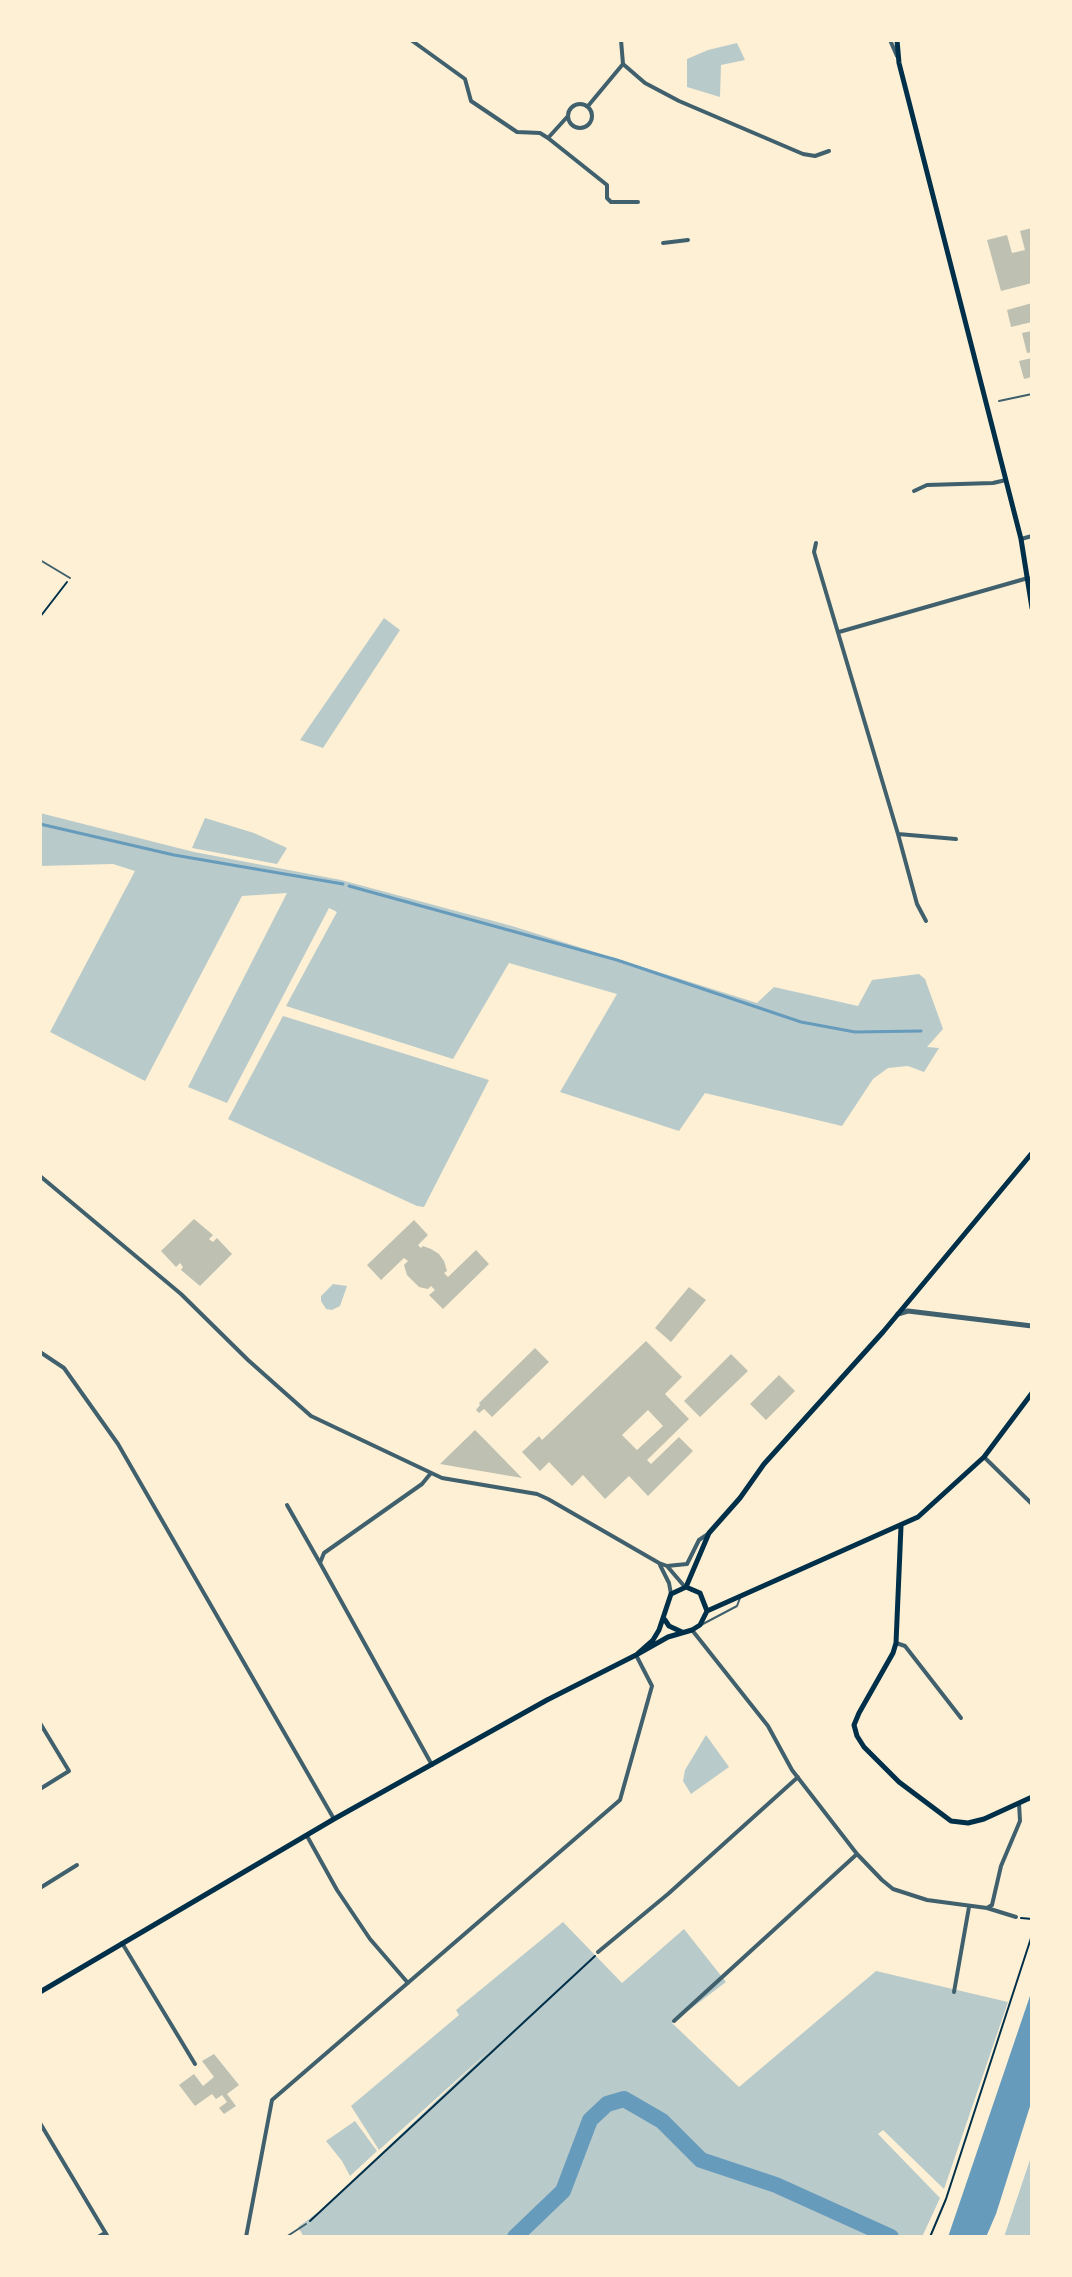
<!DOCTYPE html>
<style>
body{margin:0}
#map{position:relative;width:1072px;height:2277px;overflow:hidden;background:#fdf0d5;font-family:Quicksand,sans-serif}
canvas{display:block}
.frame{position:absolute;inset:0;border:42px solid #fdf0d5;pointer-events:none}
</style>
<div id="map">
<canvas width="1072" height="2277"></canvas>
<div class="frame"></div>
</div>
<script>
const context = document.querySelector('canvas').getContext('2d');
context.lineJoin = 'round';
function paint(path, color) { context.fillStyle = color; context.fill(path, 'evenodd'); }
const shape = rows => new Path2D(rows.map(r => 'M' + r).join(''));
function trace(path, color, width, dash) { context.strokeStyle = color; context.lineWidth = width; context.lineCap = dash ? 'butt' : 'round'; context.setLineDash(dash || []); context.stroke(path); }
paint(shape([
 [737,43,745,60,721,65,720,97,687,87,687,59,708,50],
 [384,618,400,630,323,748,300,740],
 [40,813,194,852,341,880,512,926,757,1003,774,987,858,1006,872,980,919,974,925,979,943,1029,927,1047,939,1048,924,1072,908,1066,888,1068,873,1079,842,1126,705,1093,679,1131,560,1092,617,994,509,963,453,1059,286,1006,337,912,329,908,227,1103,188,1087,287,893,242,896,145,1081,50,1032,135,871,113,864,40,866],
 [205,818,254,833,287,848,277,864,192,848],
 [283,1016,489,1080,424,1207,417,1206,228,1119],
 [333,1284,347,1286,340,1306,332,1310,326,1309,321,1301,321,1296],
 [706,1735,729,1767,691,1794,683,1781,685,1770],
 [563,1922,622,1983,684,1929,726,1982,672,2023,739,2087,876,1971,1008,2002,944,2189,883,2130,878,2134,940,2198,922,2237,304,2237,298,2227,320,2211,491,2049,379,2150,351,2106,459,2015,456,2010],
 [355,2121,377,2151,350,2176,342,2161,326,2141],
 [1032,2154,1032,2237,1004,2237]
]), '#b9caca');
paint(shape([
 [1032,1990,1032,2100,996,2214,986,2237,948,2237]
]), '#669bbc');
trace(shape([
 [40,824,174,855,343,884],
 [349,886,617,960,801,1022,855,1032,921,1031]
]), '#669bbc', 3);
trace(shape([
 [515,2237,563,2191,590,2120,607,2104,624,2099,662,2121,701,2160,776,2185,891,2237]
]), '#669bbc', 16);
paint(shape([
 [1032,228,1032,283,1001,291,987,240,1007,235,1012,253,1025,250,1020,231],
 [1032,303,1032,322,1011,327,1007,310],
 [1032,331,1032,352,1027,353,1022,333],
 [1032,358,1032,377,1024,379,1019,361],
 [194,1219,213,1235,209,1239,213,1242,217,1238,232,1254,200,1286,181,1270,183,1267,180,1263,176,1267,161,1251],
 [414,1220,428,1235,418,1245,421,1248,423,1246,431,1249,439,1254,444,1261,447,1271,444,1273,448,1277,476,1250,489,1264,443,1309,429,1295,435,1290,431,1286,428,1289,419,1287,407,1275,404,1265,408,1261,404,1258,381,1280,367,1265],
 [689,1287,706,1300,671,1342,655,1328],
 [646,1341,682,1377,665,1394,689,1419,647,1460,651,1464,679,1437,693,1451,648,1496,629,1476,605,1499,583,1475,572,1486,549,1462,540,1471,522,1452,539,1436,542,1440],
 [648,1410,663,1426,637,1450,622,1435],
 [535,1348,549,1362,492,1417,484,1409,479,1413,476,1410,480,1405,479,1403],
 [731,1354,748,1371,700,1417,684,1401],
 [779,1375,795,1391,766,1420,750,1404],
 [475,1430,485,1440,522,1478,440,1464],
 [214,2054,239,2085,227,2094,236,2106,224,2114,219,2108,227,2102,222,2095,216,2099,212,2094,195,2106,179,2085,194,2074,203,2086,214,2077,202,2061]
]), '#bec0b2');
trace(shape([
 [40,617,67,582],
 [1021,1918,1032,1919],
 [310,2221,595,1956],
 [930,2237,946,2199,1032,1935]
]), '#003049', 2);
trace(shape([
 [999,401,1032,394],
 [40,560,70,578],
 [701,1625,737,1606,740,1598],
 [286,2237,306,2224]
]), '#3f606c', 2);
trace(shape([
 [411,40,465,79,471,101,517,132,540,133,548,138,607,185,607,198,611,202,638,202],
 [890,40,897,56],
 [623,64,645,83,679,101,803,154,815,156,829,151],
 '568 116a12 12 0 1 1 24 0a12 12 0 1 1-24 0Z',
 [588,106,623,64,621,40],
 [548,138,568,116],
 [663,243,688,240],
 [914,491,927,485,993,483,1006,480],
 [1021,539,1032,536],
 [816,543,814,552,898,834,917,904,926,921],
 [839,632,1028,578],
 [898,834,956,839],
 [40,1176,181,1294,248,1360,311,1416,442,1478,537,1494,548,1499,659,1563,667,1566,687,1564,699,1540,708,1534],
 [40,1352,64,1368,118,1444,334,1819],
 [984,1457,1032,1504],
 [431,1473,422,1484,324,1553,320,1563,432,1765],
 [287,1505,320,1563],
 [660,1565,669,1583,671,1594],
 [667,1566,685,1587],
 [692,1630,768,1726,792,1770,857,1854,882,1880,893,1889,927,1900,987,1908,1016,1917],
 [896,1643,905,1646,961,1718],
 [40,1723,69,1771,40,1789],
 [307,1836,337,1890,370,1939,408,1983],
 [40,1888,77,1865],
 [987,1908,992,1905,1001,1866,1020,1821,1019,1803],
 [122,1943,195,2064],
 [598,1952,668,1894,798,1777],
 [954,1992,969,1907],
 [674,2021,857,1854],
 [40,2123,108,2237],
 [98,2237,105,2233],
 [246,2237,272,2100,620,1800,652,1686,636,1655]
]), '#3f606c', 4);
trace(shape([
 [898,1314,908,1311,1032,1326]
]), '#3f606c', 5);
trace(shape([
 [897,40,899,63,1021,539,1032,608],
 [901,1526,896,1643,893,1653,859,1713,854,1725,857,1736,864,1747,899,1782,951,1821,968,1823,984,1819,1032,1797],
 [686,1587,709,1533,740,1498,764,1464,883,1332,1032,1153],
 [707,1611,918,1517,984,1457,1032,1393],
 [665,1620,669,1626,682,1632],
 [40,1992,334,1819,547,1700,636,1655,668,1637,692,1630,700,1625,707,1611,700,1593,686,1587,671,1594,659,1630,653,1640,636,1655]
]), '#003049', 5);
</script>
